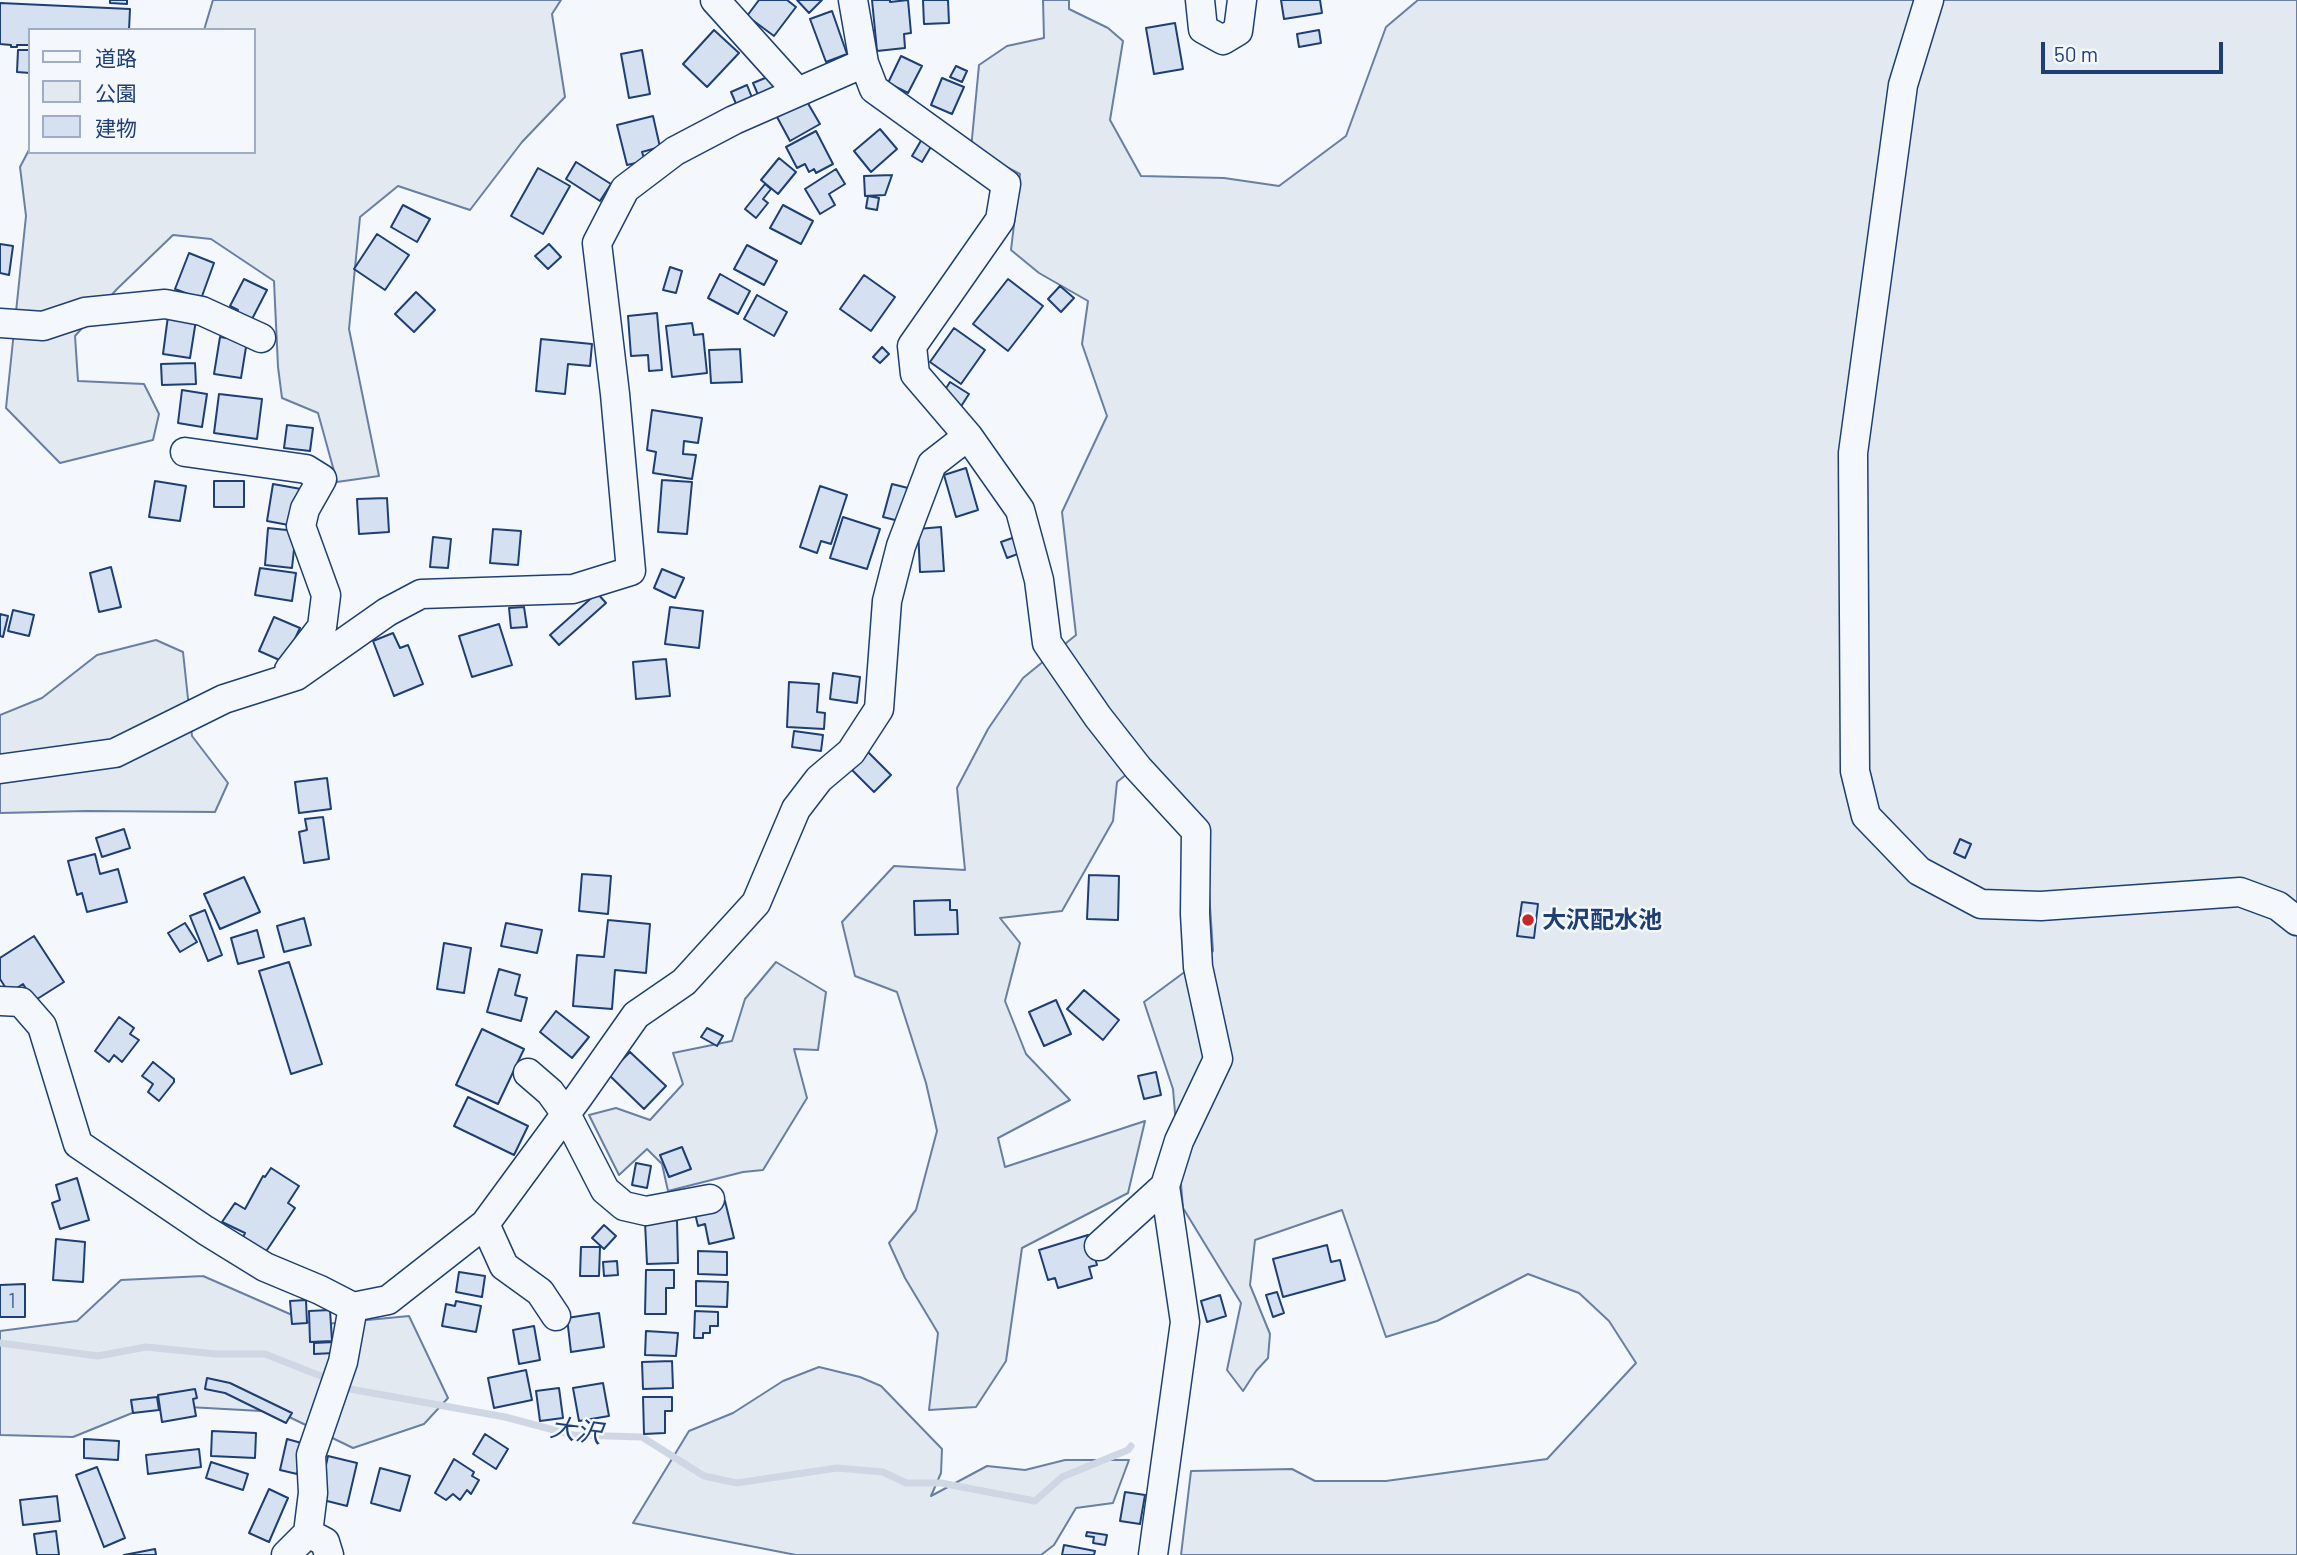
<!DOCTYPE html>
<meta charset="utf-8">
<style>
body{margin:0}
#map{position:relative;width:2297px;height:1555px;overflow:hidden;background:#f4f7fb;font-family:Barlow,"Noto Sans JP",sans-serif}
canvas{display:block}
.legend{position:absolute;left:28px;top:28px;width:228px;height:126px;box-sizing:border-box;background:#f4f7fb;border:2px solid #9eadc5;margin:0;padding:9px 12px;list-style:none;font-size:21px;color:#1d3f73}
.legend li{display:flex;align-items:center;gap:14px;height:35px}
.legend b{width:35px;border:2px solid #9eadc5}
.scale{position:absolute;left:2041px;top:42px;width:182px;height:32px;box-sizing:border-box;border:4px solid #1d3f73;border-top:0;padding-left:9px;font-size:21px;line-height:24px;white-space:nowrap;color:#1d3f73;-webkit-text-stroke:5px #f4f7fb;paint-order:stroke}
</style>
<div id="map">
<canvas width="2297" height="1555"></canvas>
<ul class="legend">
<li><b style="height:9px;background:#f4f7fb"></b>道路</li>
<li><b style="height:19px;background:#e3e9f0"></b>公園</li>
<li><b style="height:19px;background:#d5e0f0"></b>建物</li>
</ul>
<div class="scale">50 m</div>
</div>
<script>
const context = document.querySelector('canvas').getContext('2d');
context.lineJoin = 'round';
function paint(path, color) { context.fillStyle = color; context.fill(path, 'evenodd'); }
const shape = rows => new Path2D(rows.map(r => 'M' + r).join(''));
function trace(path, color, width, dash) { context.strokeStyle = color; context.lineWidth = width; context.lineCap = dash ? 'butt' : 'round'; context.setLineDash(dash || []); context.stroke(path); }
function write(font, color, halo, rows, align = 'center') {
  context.font = font + ' Barlow,"Noto Sans JP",sans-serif'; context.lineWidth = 5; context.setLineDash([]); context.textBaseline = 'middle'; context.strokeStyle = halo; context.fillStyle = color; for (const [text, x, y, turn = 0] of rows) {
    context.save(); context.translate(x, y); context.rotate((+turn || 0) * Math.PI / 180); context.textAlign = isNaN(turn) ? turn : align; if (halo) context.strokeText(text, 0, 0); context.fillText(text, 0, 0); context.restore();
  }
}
const green = shape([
 [213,0,561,0,552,14,565,97,522,142,470,210,398,186,360,217,349,329,379,476,337,482,318,413,282,398,278,367,274,281,211,239,173,235,117,289,75,336,78,381,144,384,159,414,153,440,60,463,6,408,26,216,20,167,30,148,30,152,254,152,254,30,204,30,213,0],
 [1043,0,1069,0,1069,9,1108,28,1123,41,1110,120,1141,176,1224,178,1279,186,1346,136,1386,27,1418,0,2297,0,2297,1555,1181,1555,1191,1471,1292,1469,1315,1481,1386,1481,1547,1459,1636,1363,1609,1321,1579,1293,1528,1274,1437,1321,1386,1337,1342,1210,1255,1240,1250,1285,1270,1334,1268,1358,1256,1371,1243,1391,1227,1370,1241,1303,1183,1208,1173,1089,1144,1002,1213,951,1205,832,1147,758,1117,782,1113,821,1062,911,1000,918,1020,943,1005,1001,1026,1054,1070,1100,998,1138,1005,1167,1145,1121,1128,1193,1022,1248,1006,1361,976,1407,929,1410,938,1333,905,1278,889,1243,916,1210,937,1131,926,1083,897,992,855,976,842,922,894,866,965,870,957,788,988,729,1023,678,1076,635,1062,512,1107,416,1082,344,1088,301,1039,273,1011,250,1020,174,971,149,979,65,1007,46,1044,38,1043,0],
 [156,640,183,652,192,736,228,783,215,812,87,811,0,813,0,715,42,698,97,655,156,640],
 [776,962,826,992,818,1050,794,1049,807,1098,763,1170,743,1172,668,1191,662,1164,647,1149,619,1175,589,1115,616,1108,650,1120,683,1084,673,1053,732,1041,745,999,776,962],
 [203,1276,315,1325,409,1316,448,1398,424,1424,353,1448,279,1412,152,1405,73,1437,0,1435,0,1331,77,1321,121,1280,203,1276],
 [819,1367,860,1377,881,1386,942,1449,941,1473,931,1496,987,1466,1025,1470,1065,1460,1129,1460,1113,1503,1076,1508,1054,1545,1041,1555,796,1555,633,1523,689,1431,733,1413,783,1381,819,1367]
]);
paint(green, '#e3e9f0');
trace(green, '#687fa3', 2);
trace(shape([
 [0,1343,98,1356,146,1347,216,1354,265,1354,331,1380],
 [342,1385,350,1389,505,1417,573,1435,642,1437,704,1476,737,1483,837,1468,883,1472,906,1483,941,1483,1035,1501,1062,1477,1128,1450,1131,1446]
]), '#cfd7e4', 7);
const building = shape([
 [110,0,127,0,127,4,110,3,110,0],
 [759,0,787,0,796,7,774,36,747,16,759,0],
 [797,0,822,0,809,13,797,0],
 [872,0,890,0,890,2,908,0,911,33,904,34,905,48,877,51,872,0],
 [923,0,948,0,949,23,924,24,923,0],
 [1281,0,1320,0,1322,13,1284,19,1281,0],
 [0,3,130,9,129,30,30,30,30,45,17,45,17,47,11,47,11,45,0,44,0,3],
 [832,11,847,54,826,62,810,19,832,11],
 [1175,23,1183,69,1154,74,1146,28,1175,23],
 [714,30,739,53,707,87,683,64,714,30],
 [1319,30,1321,43,1299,47,1297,34,1319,30],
 [18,50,30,50,30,73,17,72,18,50],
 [642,50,650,94,629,98,621,54,642,50],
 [901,56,922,66,908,93,888,83,901,56],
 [956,66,967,71,962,82,950,77,956,66],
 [770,76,775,91,759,97,753,83,770,76],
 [942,78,964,87,952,114,931,105,942,78],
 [747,85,753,100,737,106,731,92,747,85],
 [806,100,820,124,790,141,777,117,806,100],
 [653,116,660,147,642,152,645,161,627,165,617,125,653,116],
 [880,129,897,149,871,172,854,151,880,129],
 [816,131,833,164,816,173,814,169,809,172,805,164,797,168,786,147,816,131],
 [922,139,932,145,922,162,912,156,922,139],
 [779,158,796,172,778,194,761,180,779,158],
 [576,162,611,184,600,201,566,179,576,162],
 [538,168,570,186,543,234,511,216,538,168],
 [836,169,845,184,829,194,835,205,820,214,805,189,836,169],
 [892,175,885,195,865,196,864,176,892,175],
 [765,184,771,189,763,199,768,203,756,218,745,209,765,184],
 [868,196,879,198,877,210,866,208,868,196],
 [403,205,430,219,417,242,391,227,403,205],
 [783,205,813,221,801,244,770,228,783,205],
 [377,234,409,255,385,290,354,269,377,234],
 [0,244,13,246,9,275,0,273,0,244],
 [549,244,561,257,548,269,535,256,549,244],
 [747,245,777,261,764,285,734,269,747,245],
 [189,253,214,263,201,299,175,289,189,253],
 [670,267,682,271,676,293,663,290,670,267],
 [720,274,750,291,738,314,708,298,720,274],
 [864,275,895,297,871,331,840,309,864,275],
 [244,279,267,290,250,323,235,315,238,310,230,306,244,279],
 [1008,279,1043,306,1008,351,973,324,1008,279],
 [1060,286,1074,298,1061,312,1048,299,1060,286],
 [416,292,435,310,414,332,395,314,416,292],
 [757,295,787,312,774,336,744,319,757,295],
 [657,313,662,370,649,371,648,355,631,356,628,316,657,313],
 [168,316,196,320,190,358,163,354,168,316],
 [692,323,694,335,703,334,707,373,672,377,666,326,692,323],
 [954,328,985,350,961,384,930,362,954,328],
 [220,337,247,341,241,378,214,374,220,337],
 [541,339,592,344,590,366,568,364,565,394,536,391,541,339],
 [882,347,889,354,880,363,873,357,882,347],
 [740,349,742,382,711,383,709,350,740,349],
 [195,363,196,384,162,385,161,364,195,363],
 [950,382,969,394,960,408,941,396,950,382],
 [182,390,207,394,202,427,178,423,182,390],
 [219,394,262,399,257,439,214,433,219,394],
 [652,410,702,418,698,443,684,441,683,454,696,455,692,479,653,473,656,452,647,450,652,410],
 [287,425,313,428,310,451,284,448,287,425],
 [966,468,978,510,956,517,944,475,966,468],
 [662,480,692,482,687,534,658,532,662,480],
 [155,481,186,486,180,521,149,517,155,481],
 [214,481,244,481,244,507,214,507,214,481],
 [273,484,301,489,294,526,267,521,273,484],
 [892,484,908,488,899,521,883,517,892,484],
 [820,486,847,495,831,544,821,541,817,553,800,547,820,486],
 [387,498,389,532,359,534,357,499,387,498],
 [843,517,880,529,867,569,830,558,843,517],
 [941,527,944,571,920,572,918,529,941,527],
 [268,528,296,531,292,568,265,565,268,528],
 [493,529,521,531,518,565,490,563,493,529],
 [1018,536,1023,552,1007,558,1001,542,1018,536],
 [433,537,451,539,448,568,430,567,433,537],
 [111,567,121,607,99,612,90,573,111,567],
 [260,568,296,573,292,601,255,595,260,568],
 [662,569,684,578,675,598,654,588,662,569],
 [597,593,606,603,559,645,550,635,597,593],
 [524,607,527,627,511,628,509,608,524,607],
 [670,607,703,611,699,648,665,644,670,607],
 [13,610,34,615,29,636,8,631,13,610],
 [0,614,8,616,3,637,0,636,0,614],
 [274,617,300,628,284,662,259,651,274,617],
 [499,624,512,665,472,677,459,636,499,624],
 [393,633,400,648,408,645,423,684,394,696,373,641,393,633],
 [666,659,670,696,636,699,633,662,666,659],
 [833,673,860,677,857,703,830,699,833,673],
 [789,682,819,684,817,712,825,713,824,729,787,727,789,682],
 [794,731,823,735,821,751,792,747,794,731],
 [867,751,891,775,874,792,850,768,867,751],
 [327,778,331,809,299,813,295,782,327,778],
 [323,817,329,859,304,863,299,832,307,830,305,819,323,817],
 [124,829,130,848,102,857,96,838,124,829],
 [1960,839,1971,844,1965,858,1954,853,1960,839],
 [95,854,100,874,118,869,127,902,87,912,82,893,77,895,68,861,95,854],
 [582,874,611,876,608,914,579,911,582,874],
 [1089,875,1119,876,1118,920,1087,919,1089,875],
 [244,877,260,912,220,929,204,894,244,877],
 [950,900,950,910,957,910,958,934,915,935,914,901,950,900],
 [1522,902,1538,904,1534,938,1517,936,1522,902],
 [205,910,222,955,208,961,190,916,205,910],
 [304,918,311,945,284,952,277,926,304,918],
 [608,920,650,924,646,973,615,970,612,1009,573,1006,577,955,604,957,608,920],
 [185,923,197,942,180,952,168,933,185,923],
 [506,923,542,930,537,953,501,946,506,923],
 [257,930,264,957,238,964,231,938,257,930],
 [34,936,64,982,34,1001,23,984,9,993,0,979,0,958,34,936],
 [444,943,471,948,464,993,437,989,444,943],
 [289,962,322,1064,291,1074,259,971,289,962],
 [499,969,520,975,515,995,527,998,521,1021,487,1012,499,969],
 [1084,990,1119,1020,1103,1040,1067,1009,1084,990],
 [1056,1000,1071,1034,1044,1046,1029,1012,1056,1000],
 [556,1011,589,1037,572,1058,540,1032,556,1011],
 [119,1017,134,1028,130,1034,139,1040,122,1062,114,1055,109,1062,95,1051,119,1017],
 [707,1028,723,1036,717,1046,701,1037,707,1028],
 [482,1029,524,1049,498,1104,456,1085,482,1029],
 [630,1052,666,1086,644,1109,608,1074,630,1052],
 [153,1062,174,1079,174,1082,159,1101,148,1092,153,1084,142,1076,153,1062],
 [1156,1072,1161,1095,1144,1099,1138,1076,1156,1072],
 [468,1097,528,1126,514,1155,454,1126,468,1097],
 [682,1147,691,1169,669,1177,660,1155,682,1147],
 [636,1163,651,1166,647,1188,632,1185,636,1163],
 [271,1168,299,1186,288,1203,295,1208,265,1253,242,1239,245,1233,222,1222,235,1203,245,1209,263,1176,265,1177,271,1168],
 [77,1178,89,1220,60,1229,52,1203,60,1200,56,1185,77,1178],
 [725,1201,734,1238,709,1244,705,1224,698,1226,694,1209,725,1201],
 [677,1220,678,1263,647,1264,645,1222,677,1220],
 [604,1225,616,1236,604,1249,592,1238,604,1225],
 [1088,1235,1097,1265,1089,1267,1092,1278,1058,1288,1055,1278,1048,1280,1039,1250,1088,1235],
 [56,1239,85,1242,83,1282,53,1280,56,1239],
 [1327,1245,1331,1262,1340,1260,1345,1280,1283,1297,1273,1259,1327,1245],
 [581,1247,600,1247,599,1276,580,1276,581,1247],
 [698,1251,727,1252,727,1275,698,1274,698,1251],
 [617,1261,618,1275,604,1276,603,1262,617,1261],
 [646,1270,674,1270,674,1288,666,1288,666,1314,645,1314,646,1270],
 [459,1272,485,1276,482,1297,456,1292,459,1272],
 [696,1281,728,1282,727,1307,696,1306,696,1281],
 [25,1284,25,1317,0,1317,0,1285,25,1284],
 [1277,1292,1284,1313,1273,1317,1266,1295,1277,1292],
 [1220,1295,1226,1316,1207,1322,1201,1301,1220,1295],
 [306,1300,307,1323,292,1324,290,1301,306,1300],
 [456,1301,481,1306,476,1332,442,1326,446,1304,455,1306,456,1301],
 [330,1310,332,1341,310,1342,309,1311,330,1310],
 [695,1311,718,1312,718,1326,710,1326,710,1333,703,1333,703,1338,694,1338,695,1311],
 [599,1313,604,1347,571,1352,567,1318,599,1313],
 [534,1326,540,1360,519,1364,513,1330,534,1326],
 [646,1331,678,1333,676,1356,645,1355,646,1331],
 [334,1342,334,1353,314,1354,314,1343,334,1342],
 [672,1361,673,1388,643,1389,642,1362,672,1361],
 [526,1370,532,1400,494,1408,488,1378,526,1370],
 [207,1378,230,1383,292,1413,286,1423,225,1393,205,1389,207,1378],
 [603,1383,609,1416,579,1421,573,1388,603,1383],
 [559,1388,563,1418,540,1421,536,1391,559,1388],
 [195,1389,197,1398,193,1399,196,1416,162,1422,158,1395,195,1389],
 [157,1397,159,1410,133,1413,131,1400,157,1397],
 [643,1397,672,1397,672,1411,665,1411,665,1433,644,1434,643,1397],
 [212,1431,256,1433,255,1458,211,1456,212,1431],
 [485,1434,508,1449,496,1469,473,1454,485,1434],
 [84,1439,119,1441,118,1460,84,1458,84,1439],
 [287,1439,305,1444,297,1474,280,1470,287,1439],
 [199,1449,201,1467,148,1474,146,1455,199,1449],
 [328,1456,357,1463,347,1506,323,1500,320,1492,328,1456],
 [454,1459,474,1472,472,1476,479,1480,471,1494,467,1490,460,1500,453,1494,446,1500,435,1493,454,1459],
 [211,1462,248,1474,243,1490,206,1478,211,1462],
 [97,1467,125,1538,104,1547,76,1475,97,1467],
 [380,1468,410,1476,400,1511,371,1503,380,1468],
 [269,1489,288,1498,269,1542,249,1533,269,1489],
 [1125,1492,1145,1495,1140,1524,1120,1521,1125,1492],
 [57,1496,60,1521,23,1525,20,1500,57,1496],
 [56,1531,59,1555,37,1555,34,1534,56,1531],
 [1087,1532,1107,1535,1105,1545,1093,1543,1094,1537,1086,1536,1087,1532],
 [1064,1545,1095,1551,1094,1555,1062,1555,1064,1545],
 [155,1549,156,1555,124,1555,155,1549]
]);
paint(building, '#d5e0f0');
trace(building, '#1d3f73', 2);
const minor = shape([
 [715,0,797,91],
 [1200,0,1203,29,1223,40,1238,31,1242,0],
 [1929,0,1903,85,1853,453,1855,771,1866,816,1919,871,1981,904,2041,906,2240,892,2278,906,2297,921],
 [0,323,43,326,85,312,165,304,202,311,261,338],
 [968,436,1020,510,1039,580,1047,643,1098,717,1138,768,1196,831,1195,914,1198,967,1218,1059,1179,1141,1165,1186,1185,1322,1153,1555],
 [185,452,306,469,322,479,305,509,301,526,326,595,322,627,289,670],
 [0,769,115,753,224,699,296,676,387,612,421,594,573,589,631,571,615,394,597,243,625,189,675,151,734,120,864,63],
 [0,1001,21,1002,42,1026,78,1144,205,1230,265,1267,320,1290,353,1307,388,1300,485,1224,579,1096,636,1015,684,982,756,903,796,809,819,779,851,752,879,709,887,601,901,546,932,464,968,436,915,374,912,346,1000,220,1006,184,874,89,864,63,853,0],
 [528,1073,550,1092,566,1114,605,1190,624,1206,646,1211,710,1199],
 [485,1224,504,1266,540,1292,556,1316],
 [1099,1246,1165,1186],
 [308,1533,325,1542,329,1555],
 [286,1555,308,1533,313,1493,311,1455,343,1362,353,1307]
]);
trace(minor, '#1d3f73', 31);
trace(minor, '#f4f7fb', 28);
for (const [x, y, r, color] of [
 [1528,920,7,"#c62828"]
]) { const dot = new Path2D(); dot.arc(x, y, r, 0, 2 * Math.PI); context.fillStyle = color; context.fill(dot); trace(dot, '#f4f7fb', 2.5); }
write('21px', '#4b6792', null, [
 ["1",12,1301]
]);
write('bold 24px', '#1d3f73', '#f4f7fb', [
 ["大沢配水池",1542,920]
], 'left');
write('italic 26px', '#1d3f73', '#f4f7fb', [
 ["大沢",576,1431,8]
]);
</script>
